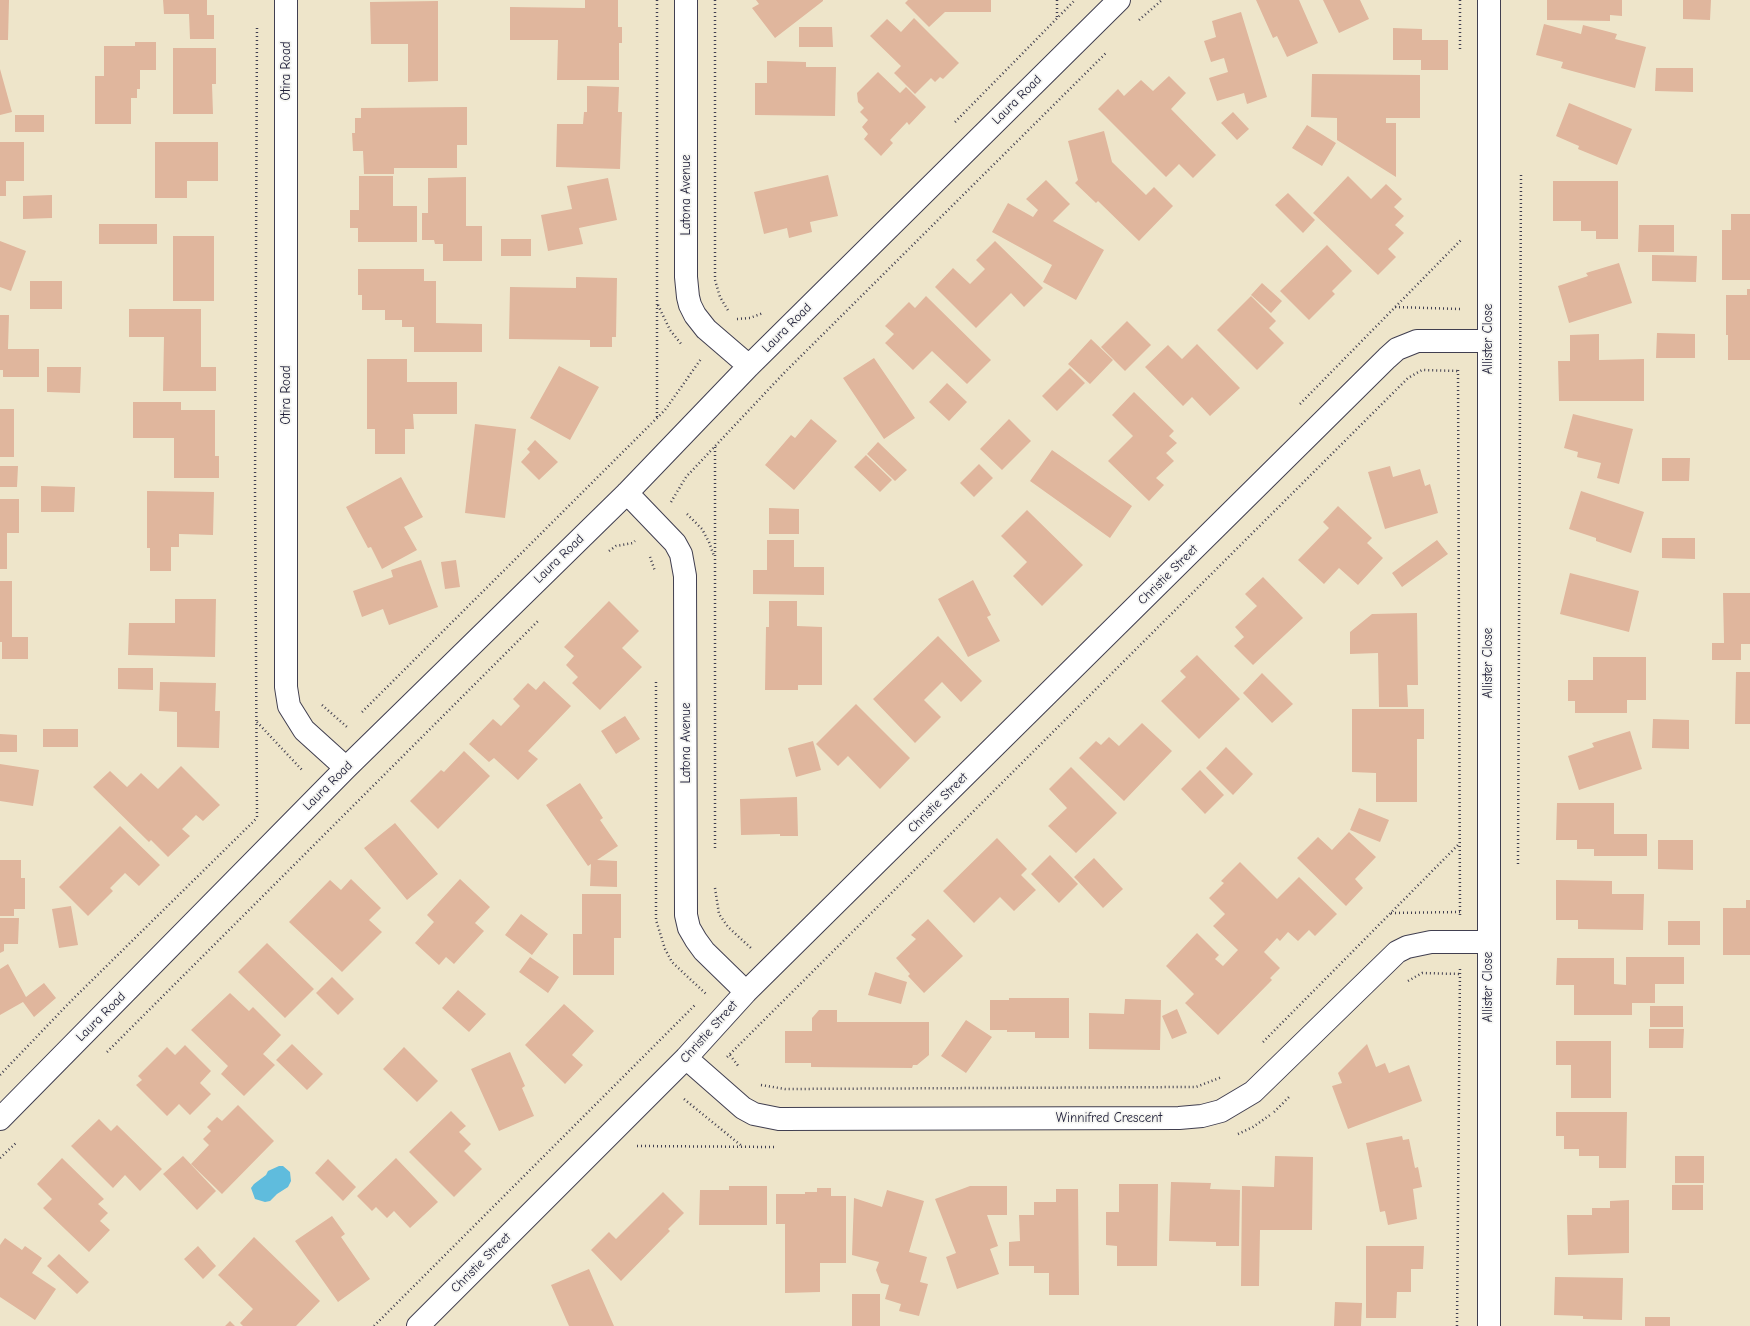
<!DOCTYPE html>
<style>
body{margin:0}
canvas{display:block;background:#eee5ca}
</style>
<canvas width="1750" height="1326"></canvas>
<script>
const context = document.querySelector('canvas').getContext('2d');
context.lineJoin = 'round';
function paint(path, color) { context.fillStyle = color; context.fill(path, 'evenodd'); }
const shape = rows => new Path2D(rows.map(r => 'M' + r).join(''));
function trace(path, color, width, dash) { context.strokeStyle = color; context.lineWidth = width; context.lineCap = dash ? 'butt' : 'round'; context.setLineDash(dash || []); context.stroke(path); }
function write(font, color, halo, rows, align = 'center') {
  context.font = font + ' "Comic Neue",sans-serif'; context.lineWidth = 3.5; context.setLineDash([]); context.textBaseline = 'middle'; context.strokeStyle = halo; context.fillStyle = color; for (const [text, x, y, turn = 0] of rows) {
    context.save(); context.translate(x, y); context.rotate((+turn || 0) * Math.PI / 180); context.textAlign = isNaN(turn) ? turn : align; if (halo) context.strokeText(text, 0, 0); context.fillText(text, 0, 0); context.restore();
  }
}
paint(shape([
 [279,1166,283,1166,290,1172,291,1181,288,1187,277,1194,270,1201,265,1202,255,1199,251,1188,254,1184,266,1175,268,1171]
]), '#5fbcdd');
paint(shape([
 [0,0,9,0,8,40,0,40],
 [163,0,207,0,207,15,214,15,214,39,190,39,189,14,164,14],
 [585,0,618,0,618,27,622,27,622,43,619,43,619,80,557,80,558,40,510,40,510,7,585,8],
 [756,0,823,0,823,1,775,38,752,8,759,4],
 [908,0,991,0,991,12,945,12,929,27,905,3],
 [1256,0,1299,0,1318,43,1287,57,1277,36,1273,38],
 [1323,0,1360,0,1369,19,1339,33],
 [1547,0,1622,0,1622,16,1610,15,1610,21,1547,20],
 [1683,0,1711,0,1710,20,1683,19],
 [438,1,438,81,408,82,408,44,371,44,370,2],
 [1241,12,1267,97,1247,104,1244,93,1217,101,1209,78,1228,72,1224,58,1211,62,1204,41,1216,37,1212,21],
 [914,18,959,63,943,79,940,77,935,82,931,78,915,94,894,73,901,66,870,36,887,19,901,32],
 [1544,24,1581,34,1583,25,1617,34,1615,39,1646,47,1635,88,1561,68,1563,62,1536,55],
 [799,27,832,27,833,47,799,47],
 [1393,28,1422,29,1422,40,1448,40,1448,70,1421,70,1421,60,1393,60],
 [135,42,156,42,156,70,140,70,140,89,137,89,137,98,131,98,131,124,95,124,95,76,104,76,104,46,135,46],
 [173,48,216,48,216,84,212,84,213,114,173,114],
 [767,61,806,62,806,67,836,67,835,116,755,115,755,83,767,83],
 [1656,68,1693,68,1693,92,1655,91],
 [0,69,12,112,0,115],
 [878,72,900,93,906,87,926,107,909,125,907,122,890,140,893,143,881,156,864,139,868,134,862,127,868,120,860,112,864,108,858,102,857,93],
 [1312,74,1420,75,1420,118,1386,118,1386,123,1396,123,1396,177,1337,140,1337,118,1311,117],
 [1169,76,1186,93,1171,109,1216,155,1193,178,1179,164,1166,177,1098,109,1118,89,1124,96,1141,80,1153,91],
 [587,86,619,87,618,112,622,112,620,169,556,167,557,124,583,124,584,112,587,112],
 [1569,103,1632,129,1617,165,1578,149,1579,146,1556,136],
 [467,107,467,145,457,145,457,168,394,168,394,174,364,174,363,151,353,151,352,133,355,133,355,118,361,118,361,108],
 [1233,112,1249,129,1237,140,1221,123],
 [15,115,44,115,44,132,15,132],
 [1307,125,1336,143,1322,166,1292,148],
 [1104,131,1112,162,1146,195,1154,187,1173,206,1139,241,1098,201,1096,203,1075,183,1078,180,1068,141],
 [0,142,24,142,24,181,6,181,6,196,0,196],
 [155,142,218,142,218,181,187,181,187,198,155,198],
 [828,175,838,216,810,222,812,232,789,238,787,228,764,234,754,192],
 [359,176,393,176,393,206,417,206,417,242,358,242,358,228,350,228,350,210,359,210],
 [1348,176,1371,199,1386,184,1402,199,1394,207,1404,216,1395,225,1404,233,1388,249,1396,257,1378,275,1313,213],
 [466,177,466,226,482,226,482,261,443,261,443,244,435,244,434,240,422,240,422,213,428,213,428,178],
 [608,178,617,220,579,228,583,244,548,251,541,215,572,209,567,186],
 [1046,180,1070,204,1053,221,1104,250,1076,300,1043,282,1052,265,992,232,1008,203,1033,217,1038,210,1026,199],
 [1553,181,1618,181,1618,239,1596,239,1596,231,1581,231,1581,221,1553,221],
 [1288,193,1315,220,1303,233,1275,205],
 [52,195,52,218,23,219,23,196],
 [1731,214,1750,214,1750,280,1722,280,1722,230,1731,230],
 [99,224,157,224,157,244,99,244],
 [1639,225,1674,225,1674,252,1638,252],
 [173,236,214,236,214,301,173,301],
 [501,239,531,239,531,256,501,256],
 [0,241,26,251,11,291,0,287],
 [995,241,1043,288,1024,307,1011,293,976,328,935,287,953,268,970,284,985,269,976,260],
 [1327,245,1352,271,1332,291,1335,294,1309,320,1280,291],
 [1652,255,1697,256,1696,282,1652,281],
 [1619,263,1632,303,1569,323,1558,286,1588,276,1586,273],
 [358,269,424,269,424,281,436,281,436,323,482,324,482,352,414,352,414,327,402,327,402,320,385,320,385,310,362,310,362,295,358,295],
 [576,277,617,278,616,337,612,337,612,347,590,347,590,340,509,339,510,287,576,288],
 [30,281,62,281,62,309,30,309],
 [1262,283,1282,301,1271,313,1251,295],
 [1747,289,1750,289,1750,360,1728,360,1728,335,1726,335,1726,295,1747,295],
 [926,296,991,360,967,384,932,351,913,370,885,343,894,334,885,326,909,302,915,308],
 [1251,296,1276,321,1269,328,1284,343,1257,370,1217,330],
 [129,309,201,309,201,367,216,367,216,391,163,391,164,337,129,337],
 [0,315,9,315,8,349,39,349,39,377,3,377,3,370,0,370],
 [1127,321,1151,345,1125,371,1101,347],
 [1657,333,1695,334,1695,358,1656,358],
 [1599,334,1599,360,1644,359,1644,401,1559,401,1558,361,1570,361,1570,335],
 [1091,339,1113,360,1090,384,1068,364],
 [1197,344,1240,388,1210,416,1192,397,1183,406,1145,367,1168,345,1182,359],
 [874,358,915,418,884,439,843,378],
 [367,359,407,359,407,382,457,382,457,414,413,414,414,429,405,429,405,454,375,454,375,429,367,429],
 [559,366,599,387,570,440,530,418],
 [47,367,81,367,80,393,47,392],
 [1070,368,1085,383,1057,411,1042,396],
 [947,383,967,402,949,421,929,402],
 [1134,392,1174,431,1169,436,1177,443,1166,453,1174,461,1156,478,1164,485,1149,501,1108,461,1133,436,1112,415],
 [133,402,181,402,181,410,215,410,215,456,219,456,219,478,174,478,174,438,133,438],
 [0,409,14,409,14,457,0,457],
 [1573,414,1633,429,1619,484,1597,478,1601,463,1577,457,1578,452,1564,448],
 [811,419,837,441,794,490,765,465,791,435,795,438],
 [1009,419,1031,441,1002,470,980,449],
 [475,424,516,429,505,518,465,513],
 [535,440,558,462,539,480,521,462,530,452,527,449],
 [878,442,907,470,895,481,867,454],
 [1052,450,1132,506,1110,538,1030,481],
 [866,455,892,480,880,492,854,467],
 [1662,458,1690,458,1689,481,1662,481],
 [979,464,993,478,974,497,960,483],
 [0,466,18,466,17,487,0,487],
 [1390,466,1393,477,1420,469,1425,486,1430,484,1438,513,1385,529,1368,472],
 [401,477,423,517,404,527,417,550,382,569,371,547,368,548,346,507],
 [41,486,75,487,74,512,41,512],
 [147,491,214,492,213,535,179,534,179,547,171,547,171,571,150,571,150,548,147,548],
 [1581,491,1644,512,1631,553,1596,541,1596,538,1569,529],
 [0,499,19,499,19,533,7,533,7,569,0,569],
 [1338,506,1372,538,1367,543,1383,558,1358,585,1339,568,1324,584,1298,560,1329,528,1323,522],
 [769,508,799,509,799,534,769,534],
 [1027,510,1083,565,1042,606,1013,576,1027,562,1001,536],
 [1662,538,1695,538,1695,559,1662,558],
 [767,540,794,540,794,567,824,567,824,595,753,594,753,570,767,570],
 [1437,540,1448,554,1402,587,1392,573],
 [421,560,438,607,389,625,383,609,362,617,353,591,393,577,391,570],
 [456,560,460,587,445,589,441,562],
 [1570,573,1639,591,1629,632,1560,614],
 [1263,577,1303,618,1253,665,1234,646,1244,637,1235,627,1257,606,1245,594],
 [973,580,991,615,987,617,1000,641,968,657,938,599],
 [0,581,12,581,12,637,28,637,28,659,2,659,2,642,0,642],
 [1723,593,1750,593,1750,644,1741,644,1741,660,1712,660,1712,643,1724,643],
 [175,599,216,599,215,657,128,655,129,623,175,623],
 [609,601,639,631,622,648,642,667,600,710,572,683,578,677,566,665,574,656,564,647],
 [769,601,797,601,797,626,822,627,822,685,798,685,798,690,765,690,766,627,769,627],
 [1417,613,1418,685,1407,685,1408,707,1379,707,1378,653,1350,654,1350,632,1372,614],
 [938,636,982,681,961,702,942,682,924,700,941,717,915,743,873,699],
 [1197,655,1240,699,1199,739,1161,701,1186,677,1180,671],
 [1593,657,1646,657,1646,700,1627,700,1627,713,1575,713,1575,701,1568,701,1568,680,1593,680],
 [118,668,153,668,153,690,118,689],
 [1736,672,1750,672,1750,724,1735,724],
 [1262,673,1293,704,1272,723,1243,693],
 [544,681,571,706,528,751,538,759,518,780,494,758,489,762,469,744,493,719,501,726,520,706,513,699,528,683,536,690],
 [160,682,216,683,215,711,220,711,219,748,177,747,177,712,159,711],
 [856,704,910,758,880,789,848,756,838,766,816,744],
 [1352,709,1424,709,1424,739,1417,739,1417,802,1376,802,1376,773,1352,772],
 [625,716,640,739,616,754,601,731],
 [1653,719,1689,720,1689,749,1652,748],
 [1142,723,1172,751,1124,801,1079,758,1096,741,1101,745,1109,737,1119,746],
 [43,729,78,729,78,747,43,747],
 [1630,731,1642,769,1579,790,1568,756,1594,747,1592,743],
 [0,734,17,735,17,752,0,752],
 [813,741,821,770,796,777,788,748],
 [1226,747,1253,774,1233,795,1206,768],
 [464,751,490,776,438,829,410,801,441,770,444,772],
 [0,764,39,770,33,806,0,801],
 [181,766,220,805,203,821,196,815,182,829,190,836,168,857,151,840,149,842,93,787,110,771,127,787,141,773,158,789],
 [1071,767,1117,813,1076,853,1048,826,1067,808,1049,789],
 [1200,770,1224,795,1205,814,1181,789],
 [580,783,603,818,600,820,618,846,597,860,617,861,617,887,590,886,591,864,588,866,546,805],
 [797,797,798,836,780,836,780,834,741,835,740,799],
 [1557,803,1614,803,1614,834,1647,834,1647,856,1594,856,1594,849,1577,849,1577,840,1556,840],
 [1359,808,1389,820,1380,842,1350,830],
 [395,823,438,874,407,900,364,848],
 [120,826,160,865,139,886,125,873,110,888,113,891,88,916,59,887],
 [1349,832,1376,857,1355,879,1363,888,1346,906,1297,858,1318,837,1332,850],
 [997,838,1027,869,1021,875,1036,890,1014,911,1000,897,974,923,943,891],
 [1658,840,1693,840,1693,870,1658,869],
 [1050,855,1078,884,1059,903,1031,874],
 [1094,858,1123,889,1103,908,1074,877],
 [0,860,21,860,21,878,25,878,25,909,14,909,14,916,0,916],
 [1240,862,1277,899,1299,877,1337,914,1315,936,1309,930,1298,941,1288,932,1280,941,1277,938,1264,952,1280,968,1270,978,1272,980,1218,1035,1185,1003,1194,994,1166,966,1197,933,1219,955,1215,959,1223,966,1238,950,1213,926,1225,914,1209,898,1224,883,1221,881],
 [351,879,381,908,369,920,382,932,342,972,289,922,330,880,341,890],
 [460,879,490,907,475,923,484,931,454,964,446,957,439,965,415,943,434,922,427,915],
 [1556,880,1612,881,1612,894,1644,894,1643,930,1578,929,1578,920,1556,920],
 [582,894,621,894,621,938,614,938,614,975,573,975,573,934,582,934],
 [1746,900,1750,900,1750,955,1723,955,1723,908,1746,908],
 [71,906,78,945,59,948,52,909],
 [521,914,548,934,532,955,505,935],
 [0,918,19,918,18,944,4,944,4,951,0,953],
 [928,919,963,956,924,993,908,976,910,974,896,958,916,939,911,935],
 [1668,921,1700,921,1700,945,1668,945],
 [267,943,314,989,285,1018,238,972],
 [530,957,559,977,548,993,519,972],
 [1626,957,1684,957,1684,984,1655,984,1655,1003,1632,1003,1632,1015,1574,1015,1574,985,1556,985,1557,958,1614,958,1614,984,1626,985],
 [8,964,26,997,44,983,56,998,34,1017,23,1002,0,1015,0,969],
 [875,972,907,982,901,1004,868,995],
 [332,977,354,999,338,1015,316,993],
 [458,990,486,1014,469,1032,442,1008],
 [230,993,249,1011,253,1007,281,1035,263,1054,275,1065,244,1096,221,1074,228,1066,191,1030],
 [1009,998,1069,998,1069,1038,1035,1038,1035,1032,1007,1032,1007,1030,990,1030,990,1000,1009,1000],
 [1125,999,1161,1000,1160,1050,1089,1049,1089,1013,1124,1014],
 [564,1004,594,1031,572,1055,583,1065,565,1084,525,1045],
 [1650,1006,1683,1006,1683,1027,1650,1027],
 [1177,1009,1187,1033,1172,1039,1162,1016],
 [819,1010,837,1010,837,1022,929,1022,929,1055,917,1065,913,1065,912,1068,811,1067,811,1063,785,1063,785,1031,812,1031,812,1018],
 [966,1020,992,1037,966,1073,941,1056],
 [1649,1029,1684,1029,1683,1048,1649,1048],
 [1556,1041,1611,1041,1611,1098,1571,1098,1571,1065,1556,1065],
 [292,1044,323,1074,307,1090,276,1060],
 [1367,1044,1376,1067,1385,1063,1389,1073,1409,1065,1422,1101,1348,1129,1332,1086,1342,1083,1338,1073],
 [185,1045,211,1071,200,1083,211,1094,190,1115,179,1104,167,1116,136,1085,142,1080,138,1076,167,1047,175,1055],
 [404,1047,438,1081,417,1102,383,1069],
 [510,1052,525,1086,522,1088,534,1116,499,1131,471,1069],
 [238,1105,274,1141,222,1194,191,1164,209,1145,203,1139,211,1131,207,1127,217,1117,222,1121],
 [451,1111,466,1126,459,1132,471,1144,464,1151,482,1169,454,1197,409,1152],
 [1556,1112,1627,1112,1626,1168,1599,1168,1599,1156,1579,1156,1579,1149,1564,1149,1564,1136,1556,1136],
 [99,1119,111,1131,117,1125,162,1169,140,1191,125,1175,113,1188,71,1146],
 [1402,1136,1403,1140,1409,1139,1415,1168,1418,1167,1422,1187,1413,1189,1417,1219,1388,1225,1385,1211,1380,1212,1366,1143],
 [183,1156,216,1191,197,1210,163,1174],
 [1275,1156,1313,1157,1312,1230,1260,1230,1259,1286,1241,1286,1242,1186,1274,1187],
 [1675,1156,1704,1156,1704,1183,1675,1183],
 [62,1158,104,1199,98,1204,108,1213,100,1221,110,1230,89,1252,43,1208,52,1199,37,1184],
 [396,1158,438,1202,410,1228,394,1211,387,1218,376,1207,372,1211,357,1196],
 [328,1159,356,1187,343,1201,315,1173],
 [1171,1182,1211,1183,1210,1189,1240,1190,1239,1246,1216,1246,1216,1242,1169,1241],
 [1119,1184,1158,1184,1157,1266,1117,1266,1117,1246,1106,1245,1106,1212,1119,1212],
 [1672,1185,1703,1185,1703,1210,1672,1210],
 [729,1186,767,1186,767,1225,699,1225,700,1190,729,1190],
 [970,1186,1007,1186,1007,1215,987,1215,998,1246,990,1249,999,1274,957,1289,946,1257,956,1253,935,1199],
 [817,1188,831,1188,831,1196,846,1196,846,1263,820,1263,820,1292,785,1293,785,1224,776,1224,776,1194,805,1194,805,1192,817,1192],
 [1056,1189,1078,1189,1079,1295,1049,1295,1049,1273,1034,1273,1034,1266,1009,1266,1009,1242,1020,1241,1019,1215,1034,1215,1034,1202,1056,1202],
 [887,1190,924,1201,909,1252,927,1257,920,1282,928,1284,919,1316,899,1311,901,1304,885,1299,889,1285,881,1283,876,1270,879,1262,852,1255,854,1198,882,1207],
 [663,1192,684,1213,668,1229,670,1231,621,1281,591,1250,609,1232,616,1239],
 [1629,1200,1629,1253,1568,1255,1567,1215,1592,1215,1592,1208,1610,1208,1610,1201],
 [332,1216,345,1234,341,1237,370,1279,338,1302,295,1241],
 [254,1237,320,1301,296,1326,243,1326,240,1323,253,1309,218,1275],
 [5,1238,22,1250,25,1246,42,1258,32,1273,56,1289,35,1320,0,1297,0,1245],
 [198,1246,216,1266,203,1279,184,1259],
 [1366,1246,1424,1246,1423,1269,1411,1269,1411,1292,1397,1292,1396,1318,1366,1318],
 [59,1254,89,1282,77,1294,47,1266],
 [589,1269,614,1326,569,1326,551,1285],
 [1555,1277,1623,1278,1622,1320,1583,1319,1583,1316,1554,1315],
 [852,1294,880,1294,880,1326,852,1326],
 [1335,1302,1362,1303,1361,1326,1334,1326],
 [1645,1317,1670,1317,1670,1326,1645,1326],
 [230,1321,235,1326,225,1326]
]), '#e0b69d');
const minor = shape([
 [286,0,286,687,289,706,304,730,346,768],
 [686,0,686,277,688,297,690,305,695,315,706,329,749,366],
 [1489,0,1489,1326],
 [627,493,675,543,681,554,685,576,686,915,689,928,696,940,704,951,746,992],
 [686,1058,743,1108,754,1114,779,1119,1179,1118,1202,1116,1221,1111,1253,1092,1397,952,1407,947,1431,942,1488,942],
 [0,1119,346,768,627,493,749,366,1119,0],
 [418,1326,686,1058,746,992,1387,358,1397,349,1417,341,1488,341]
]);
trace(minor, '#413f50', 24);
trace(shape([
 [657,0,657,418],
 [715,0,715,280,720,297,729,312],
 [1460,0,1460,52],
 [1057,17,1057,0],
 [1139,20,1162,0],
 [955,122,1075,0],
 [658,305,670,330,682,345],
 [1395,307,1460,309],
 [737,319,750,318,763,313],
 [1458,370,1460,915],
 [1300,404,1461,240],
 [715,447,715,849],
 [671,502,686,477,784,373,1107,52],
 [687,514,702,529,709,542,714,556],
 [609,551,616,546,633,543,635,541],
 [650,557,655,571],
 [656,682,656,920,665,949,672,962,706,994],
 [322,705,347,727],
 [362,712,665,410,701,359],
 [257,722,303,771],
 [257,817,255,489,257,28],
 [1518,864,1521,175],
 [715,888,719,914,728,927,752,949],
 [1391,913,1460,912],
 [1408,981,1422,973,1460,974],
 [1263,1042,1460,843],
 [107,1052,539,620],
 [730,1055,739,1067],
 [727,1057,1408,378,1422,370,1458,371],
 [0,1075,71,1001,257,818],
 [761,1085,785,1089,1187,1087,1196,1087,1222,1077],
 [684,1099,743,1147],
 [1274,1112,1290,1096],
 [1238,1134,1253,1127,1270,1115],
 [637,1146,774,1147],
 [0,1158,17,1142],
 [374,1326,696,1004],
 [1457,1326,1460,968]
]), '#413f50', 2.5, [1, 3]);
trace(minor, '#fff', 22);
write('13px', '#22223b', '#f6f6f2', [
 ["Otira Road",286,71,-90],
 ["Laura Road",1017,100,-45],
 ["Latona Avenue",686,195,-90],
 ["Laura Road",787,328,-45],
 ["Allister Close",1488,339,-90],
 ["Otira Road",286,395,-90],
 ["Laura Road",559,559,-44],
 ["Christie Street",1168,575,-45],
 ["Allister Close",1488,663,-90],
 ["Latona Avenue",686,743,-90],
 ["Laura Road",328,786,-45],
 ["Christie Street",938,803,-45],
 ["Allister Close",1488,987,-90],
 ["Laura Road",101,1017,-45],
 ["Christie Street",709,1032,-48],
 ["Winnifred Crescent",1109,1118],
 ["Christie Street",481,1263,-45]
]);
</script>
